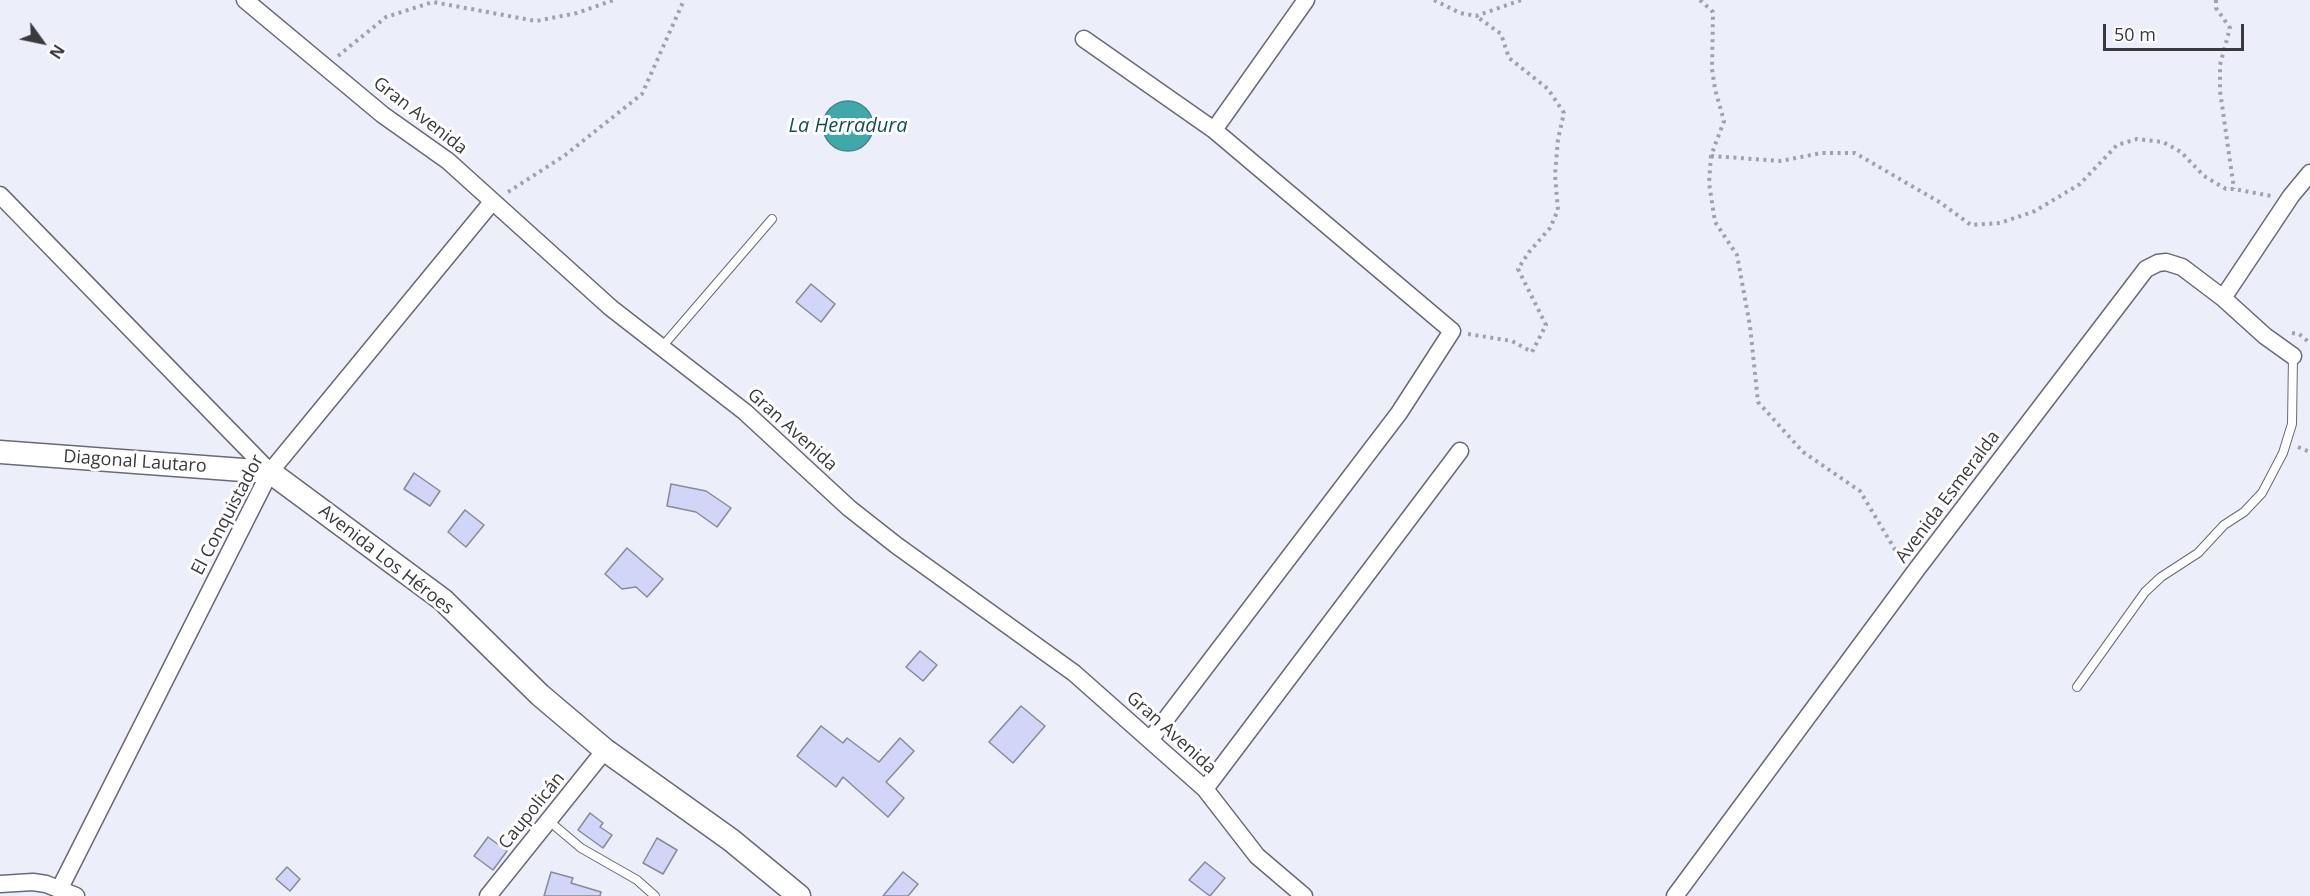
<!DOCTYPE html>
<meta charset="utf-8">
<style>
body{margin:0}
#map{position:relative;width:2310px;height:896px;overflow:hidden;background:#eceefa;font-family:"Open Sans",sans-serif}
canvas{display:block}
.north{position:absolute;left:12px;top:12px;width:60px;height:60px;-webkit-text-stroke:4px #fff;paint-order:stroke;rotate:123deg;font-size:16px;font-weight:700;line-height:24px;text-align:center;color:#39393e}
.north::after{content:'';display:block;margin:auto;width:21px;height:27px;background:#39393e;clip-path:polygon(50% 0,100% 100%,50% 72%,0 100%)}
.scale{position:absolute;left:2103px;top:24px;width:141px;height:27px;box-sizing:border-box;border:3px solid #39393e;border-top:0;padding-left:8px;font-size:18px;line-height:21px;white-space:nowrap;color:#39393e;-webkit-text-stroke:4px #fff;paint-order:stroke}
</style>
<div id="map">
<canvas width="2310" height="896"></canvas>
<div class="north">N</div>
<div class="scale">50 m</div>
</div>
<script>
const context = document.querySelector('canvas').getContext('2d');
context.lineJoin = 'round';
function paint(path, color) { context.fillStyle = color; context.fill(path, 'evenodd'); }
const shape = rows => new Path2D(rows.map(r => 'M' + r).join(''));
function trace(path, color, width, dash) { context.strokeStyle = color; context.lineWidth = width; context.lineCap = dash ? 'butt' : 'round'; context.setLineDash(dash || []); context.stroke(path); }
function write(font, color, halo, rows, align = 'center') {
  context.font = font + ' "Open Sans",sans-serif'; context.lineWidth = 6; context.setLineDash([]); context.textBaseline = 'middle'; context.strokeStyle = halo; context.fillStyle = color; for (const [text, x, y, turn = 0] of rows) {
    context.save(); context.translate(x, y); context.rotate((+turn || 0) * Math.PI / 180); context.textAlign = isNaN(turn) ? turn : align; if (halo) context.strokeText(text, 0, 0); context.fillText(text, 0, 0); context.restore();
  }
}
const water = shape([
 '823 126a25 25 0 1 1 50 0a25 25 0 1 1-50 0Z'
]);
paint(water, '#41a8aa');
trace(water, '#3f878a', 1.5);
const building = shape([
 [811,284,835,304,821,322,796,302,811,284],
 [414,473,440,491,430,506,404,489,414,473],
 [671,484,706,491,731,508,717,527,696,512,667,506,671,484],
 [465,510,484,525,466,547,448,532,465,510],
 [627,548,663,579,647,597,636,587,622,589,605,574,627,548],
 [920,651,937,665,923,681,906,667,920,651],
 [1021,706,1045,726,1013,763,989,742,1021,706],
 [821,726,843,743,847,738,879,762,900,738,914,751,886,782,904,798,888,817,843,777,836,787,797,756,821,726],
 [590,813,603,823,600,827,612,835,603,848,578,830,590,813],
 [488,837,507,851,493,870,474,856,488,837],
 [657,838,677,850,663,874,643,863,657,838],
 [1205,862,1225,878,1210,896,1189,880,1205,862],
 [287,867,300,879,290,891,276,879,287,867],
 [551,872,573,878,571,883,601,892,600,896,544,896,551,872],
 [903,872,918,884,908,896,883,896,903,872]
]);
paint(building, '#d1d6f8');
trace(building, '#898a96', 1.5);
const lane = shape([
 [661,348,772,219],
 [2077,687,2145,592,2161,577,2198,553,2224,525,2244,512,2262,493,2283,453,2292,424,2293,356],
 [549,821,581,848,637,880,655,896]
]);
const street = shape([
 [245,0,383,115,448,161,611,308,745,412,849,508,896,545,1074,673,1205,789,1257,856,1304,896],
 [1084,39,1214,130,1452,331,1399,413,1150,740],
 [1214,130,1306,0],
 [0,195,270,472],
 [2223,298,2291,196,2310,173],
 [1205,789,1460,451],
 [0,884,33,882,46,884,76,896],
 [60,888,270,472,492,202],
 [488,896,605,750],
 [1675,896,1917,569,2146,269,2158,263,2166,262,2182,267,2223,298,2265,336,2293,356]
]);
const secondary = shape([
 [0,452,270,472,443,600,540,695,605,750,731,840,799,896]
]);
trace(lane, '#686a74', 10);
trace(street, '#686a74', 19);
trace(secondary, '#686a74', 25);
trace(shape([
 [1434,0,1460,13,1476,16,1521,0],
 [1700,0,1713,12,1712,69,1715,89,1724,121,1711,156,1709,183,1715,222,1737,255,1750,326,1758,402,1803,452,1860,491,1903,563],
 [2216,0,2216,8,2230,28,2220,65,2220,91,2234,189],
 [338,56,386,17,433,2,536,21,577,13,614,0],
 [1711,156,1781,161,1821,153,1855,153,1941,203,1971,225,2000,223,2035,211,2080,184,2117,145,2137,139,2163,142,2181,152,2204,176,2226,189,2234,189,2271,196],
 [508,192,564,156,642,94,684,0],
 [2292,333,2299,334,2310,343],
 [1468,334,1512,341,1532,352,1546,325,1518,269,1529,252,1550,228,1558,210,1555,175,1558,139,1564,113,1548,89,1509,58,1501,34,1476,16],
 [2298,447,2310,452]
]), '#a0a2ab', 4, [3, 4.5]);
trace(lane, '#fff', 8);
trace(street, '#fff', 16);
trace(secondary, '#fff', 22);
write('18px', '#39393e', '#fff', [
 ["Gran Avenida",420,116,38],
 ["Gran Avenida",792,430,42],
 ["Diagonal Lautaro",135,462,4],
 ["Avenida Esmeralda",1948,497,-53],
 ["El Conquistador",228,515,-62],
 ["Avenida Los Héroes",386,560,38],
 ["Gran Avenida",1171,733,42],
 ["Caupolicán",532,811,-51]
]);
write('italic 20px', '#145051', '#fff', [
 ["La Herradura",848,126]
]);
</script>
